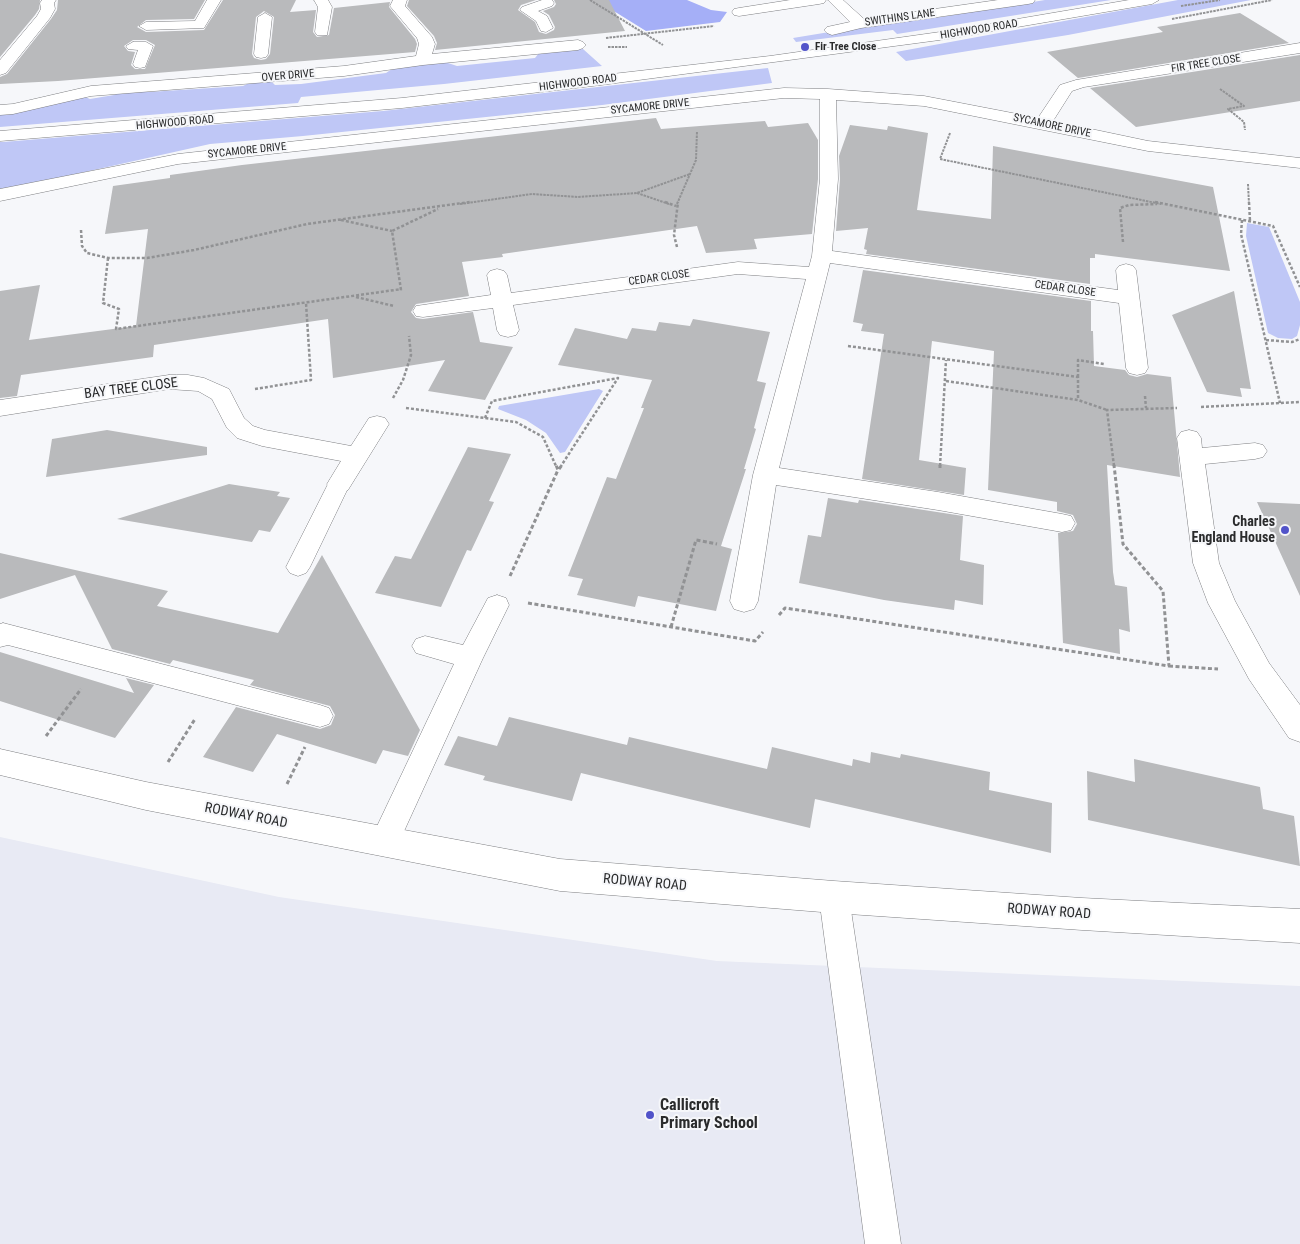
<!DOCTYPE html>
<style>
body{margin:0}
canvas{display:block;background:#f6f7fa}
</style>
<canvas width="1300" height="1244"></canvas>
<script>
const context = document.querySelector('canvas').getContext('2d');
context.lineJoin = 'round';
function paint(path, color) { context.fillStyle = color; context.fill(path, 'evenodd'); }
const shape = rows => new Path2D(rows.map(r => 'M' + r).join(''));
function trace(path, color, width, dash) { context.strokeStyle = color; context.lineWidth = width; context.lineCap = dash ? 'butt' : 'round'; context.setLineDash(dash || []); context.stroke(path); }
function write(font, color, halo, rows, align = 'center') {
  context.font = font + ' "Roboto Condensed",sans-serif'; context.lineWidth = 4; context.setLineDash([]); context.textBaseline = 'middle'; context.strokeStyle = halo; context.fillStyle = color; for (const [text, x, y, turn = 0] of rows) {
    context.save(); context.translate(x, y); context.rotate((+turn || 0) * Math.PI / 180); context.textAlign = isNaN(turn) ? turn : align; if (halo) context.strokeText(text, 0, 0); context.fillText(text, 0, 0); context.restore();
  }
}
paint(shape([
 [0,837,279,897,717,961,1300,986,1300,1244,0,1244]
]), '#e8eaf4');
paint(shape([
 [1045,0,1111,0,897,34,893,30,796,42,793,38,878,24,941,17],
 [1178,0,1251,0,1068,35,906,61,896,52],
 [583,49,602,66,444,84,301,97,298,103,0,127,0,112,83,96,90,99,114,95,122,90,141,89,149,92,243,86,253,81,270,80,275,85,301,84,386,73,395,67,445,62,457,66,535,58,539,53],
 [768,68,772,83,602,105,303,136,210,144,0,191,0,142,3,142,383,111],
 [1247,223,1269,227,1300,302,1300,325,1297,336,1292,339,1278,338,1268,333,1246,236],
 [599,389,603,391,565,452,560,453,546,433,526,420,498,409,499,406]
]), '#bfc7f6');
paint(shape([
 [596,0,687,0,711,10,727,12,720,22,646,31]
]), '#a5aff7');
paint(shape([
 [0,0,40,0,39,9,35,15,0,57],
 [58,0,205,0,194,19,146,20,137,27,146,32,204,30,223,0,296,0,290,12,316,10,313,32,317,37,329,35,334,8,390,2,389,7,415,39,417,44,415,52,58,81,0,84,0,77,7,74,51,19,57,10],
 [264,11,274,17,270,54,266,59,261,60,254,58,252,54,256,17],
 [133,40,146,40,155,45,145,69,135,69,131,65,135,52,128,51,124,46],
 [409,0,536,0,521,5,518,10,535,22,539,32,546,34,554,30,555,27,549,15,543,11,554,7,556,4,554,0,609,0,625,31,435,50,437,43,434,36,407,6],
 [1240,13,1289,43,1078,78,1047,52,1163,32,1157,27],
 [1300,55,1300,101,1136,127,1090,88],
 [656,118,661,129,765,121,768,127,808,123,818,140,818,179,812,234,754,239,757,249,706,253,697,226,502,254,503,257,462,262,469,296,416,304,411,312,416,318,423,319,473,312,480,342,513,347,485,400,428,391,445,360,333,378,328,319,154,345,153,357,21,375,17,396,0,398,0,291,40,285,29,340,136,326,148,229,105,234,113,186,170,178,170,175,242,165],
 [850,125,887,130,888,126,928,133,917,210,991,219,993,146,1213,187,1230,271,1095,254,1095,258,1090,258,1090,284,866,254,867,250,864,249,868,228,836,231,840,179,839,156],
 [863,270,1091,301,1091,331,1093,331,1094,366,1125,370,1129,375,1137,377,1147,374,1171,377,1180,477,1107,465,1113,572,1115,585,1127,587,1130,632,1119,629,1120,654,1063,643,1058,533,1073,531,1077,524,1073,515,1057,511,1057,502,988,490,994,351,932,341,919,460,966,468,964,495,862,479,884,334,861,331,863,324,853,322],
 [1234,291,1251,389,1240,388,1242,397,1207,392,1172,315],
 [693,319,770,332,757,381,766,383,754,428,756,429,744,469,746,469,721,546,732,549,716,611,638,596,635,607,577,595,583,579,568,576,607,477,616,479,644,408,641,408,652,380,558,365,575,328,627,339,632,328,656,331,659,322,690,326],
 [107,430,207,447,207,455,46,477,52,439],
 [468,447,511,454,489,501,494,502,471,551,467,550,441,607,375,593,395,556,411,559],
 [229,484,280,492,277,496,290,498,270,532,259,530,252,542,117,519],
 [828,498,858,503,859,500,963,516,960,560,984,565,983,605,955,600,954,610,884,600,799,583,808,535,821,537],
 [1257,502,1300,504,1300,596],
 [0,553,168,591,157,606,278,633,322,555,420,730,408,756,383,750,376,764,277,734,253,772,203,757,236,707,320,729,331,725,335,715,330,706,250,685,254,680,173,660,170,664,112,649,75,575,0,599],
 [0,652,134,693,126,678,154,685,115,738,0,701],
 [509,717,627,745,629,737,767,769,772,747,852,766,853,759,870,763,871,752,900,758,901,754,990,772,989,790,1052,803,1051,853,815,799,810,828,581,773,572,801,483,780,485,776,444,765,458,736,497,746],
 [1134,759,1260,787,1263,809,1294,816,1300,866,1088,820,1087,771,1135,782]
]), '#b9babc');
const lane = shape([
 [207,0,221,0,204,28,146,30,139,26,146,22,195,21,207,0],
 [314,0,328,0,332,7,327,35,317,35,315,32,318,7,314,0],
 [542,0,552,0,554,3,552,6,538,11,547,16,553,28,546,32,541,31,536,21,520,10,522,7,542,0],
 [1129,0,1159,0,1152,4,947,39,601,85,402,108,0,141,0,131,402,98,770,56,947,31,1129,0],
 [265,13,272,17,268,54,266,57,261,58,256,57,254,54,258,17,265,13],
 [133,42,146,42,153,46,145,67,140,68,135,67,133,64,138,50,128,49,126,46,133,42],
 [339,476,347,478,350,484,310,567,306,573,298,576,290,573,286,567,328,484,331,478,339,476],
 [497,595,506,598,509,605,483,658,395,851,385,855,375,851,370,841,454,664,416,653,412,646,416,639,425,636,463,645,488,598,497,595],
 [3,623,320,705,329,708,333,716,329,724,320,727,8,645,0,647,0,624,3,623],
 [834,882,845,887,849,897,901,1244,865,1244,819,897,823,887,834,882]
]);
const street = shape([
 [42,0,56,0,54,3,55,9,50,18,6,73,0,75,0,60,37,16,41,9,40,3,42,0],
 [393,0,407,0,405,6,432,37,435,44,432,54,578,40,583,42,586,45,583,48,578,50,423,65,344,76,91,96,13,114,0,115,0,105,13,104,91,86,344,66,416,56,419,44,417,38,390,6,393,0],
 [790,0,826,0,824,3,819,4,739,16,734,15,732,12,734,9,739,8,790,0],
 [828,0,843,0,864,19,998,0,1035,0,1033,3,1028,4,861,28,832,35,827,33,824,30,827,27,850,22,828,0],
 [1300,43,1300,53,1084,87,1072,91,1053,121,1148,141,1300,158,1300,168,1148,151,924,106,836,100,838,179,832,251,1118,290,1116,270,1119,266,1126,264,1133,266,1136,270,1148,368,1145,373,1137,375,1129,373,1126,368,1119,303,830,263,779,468,938,492,1062,514,1071,516,1075,523,1071,530,1062,532,938,510,776,485,758,601,754,609,744,612,734,609,730,601,753,475,806,279,738,274,513,305,519,330,516,335,508,337,500,335,497,330,493,308,423,317,416,316,413,311,416,306,423,305,491,295,487,275,490,271,497,269,504,271,507,275,511,293,738,262,809,267,812,256,820,179,820,99,784,98,178,164,0,201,0,189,178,154,784,88,828,89,924,96,1038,118,1060,85,1076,80,1300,43],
 [169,375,188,375,204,378,229,389,244,418,253,426,265,430,351,446,369,418,377,416,385,418,389,424,348,490,339,493,330,490,327,484,341,461,262,446,237,438,227,428,212,399,198,391,169,389,0,416,0,400,169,375],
 [1189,430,1197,432,1201,438,1202,448,1255,443,1263,445,1267,451,1263,457,1255,459,1205,464,1219,563,1235,601,1269,663,1300,705,1300,742,1289,738,1249,679,1208,603,1193,563,1177,438,1181,432,1189,430],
 [0,749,146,782,560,859,834,881,1082,898,1300,909,1300,943,1082,930,834,913,560,891,146,810,0,775,0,749]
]);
trace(lane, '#7e7f82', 1);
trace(street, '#7e7f82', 1);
trace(shape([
 [590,0,663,45],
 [1181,6,1220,0],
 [1172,19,1272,0],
 [606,38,714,26],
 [608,47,627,47],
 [1220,89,1244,106,1228,109,1244,122,1245,130],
 [950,133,940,159,1161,204],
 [1248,184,1249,204],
 [637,193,669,204],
 [460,204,532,194,578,197,637,193,690,174],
 [677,204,696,160,697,131]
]), '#919294', 2, [2.5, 1]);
trace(shape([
 [665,202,676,206],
 [1155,202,1273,226,1300,287],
 [1249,202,1250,221],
 [341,220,392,231],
 [1242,220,1241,234,1280,403],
 [81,230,82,246,87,253,108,258,147,258,194,250,307,224,470,202],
 [1123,242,1120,208,1129,205,1157,204],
 [677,247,674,235,678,202],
 [108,258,103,303,119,309,116,329,402,289],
 [401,290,392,231,438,209],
 [356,297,394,306],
 [1266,340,1292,342,1300,339],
 [848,346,1078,377,1078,400],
 [1078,377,1078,360,1104,364],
 [946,381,1078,400,1107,410],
 [255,389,311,380,306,303],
 [1145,396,1146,408],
 [393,398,403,380,411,355,409,336],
 [1201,407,1300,402],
 [406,408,516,422,543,437,556,466],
 [485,418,492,401,618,378,561,466],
 [940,466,946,360],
 [1114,466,1107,410,1177,408]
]), '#919294', 2.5, [3, 2]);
trace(shape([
 [940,468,940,465],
 [559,469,562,465],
 [510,576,558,470,556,465],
 [528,603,755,641,763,632],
 [779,615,785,608,1169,666,1163,591,1123,544,1114,465],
 [671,627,696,540,717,544],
 [1169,666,1218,669],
 [46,736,81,689],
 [168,762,195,719],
 [287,784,305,747]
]), '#919294', 3, [4, 2.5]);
paint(lane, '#fff');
paint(street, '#fff');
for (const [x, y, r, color] of [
 [805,47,5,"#5153c9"],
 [1285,530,5,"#5153c9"],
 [650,1115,5,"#5153c9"]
]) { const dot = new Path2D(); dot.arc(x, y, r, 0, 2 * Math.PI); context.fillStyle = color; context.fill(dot); trace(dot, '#f6f7fa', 2); }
write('11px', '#2a2b2c', '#f6f7fa', [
 ["SWITHINS LANE",900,18,-8],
 ["HIGHWOOD ROAD",979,30,-9],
 ["FIR TREE CLOSE",1206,64,-9],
 ["OVER DRIVE",288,76,-5],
 ["HIGHWOOD ROAD",578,83,-7],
 ["SYCAMORE DRIVE",650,107,-6],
 ["HIGHWOOD ROAD",175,123,-5],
 ["SYCAMORE DRIVE",1052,126,12],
 ["SYCAMORE DRIVE",247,151,-6],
 ["CEDAR CLOSE",659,278,-8],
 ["CEDAR CLOSE",1065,289,8]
]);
write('bold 11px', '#2a2b2c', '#f6f7fa', [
 ["Fir Tree Close",815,47]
], 'left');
write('14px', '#2a2b2c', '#f6f7fa', [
 ["BAY TREE CLOSE",131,389,-7],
 ["RODWAY ROAD",246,816,11],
 ["RODWAY ROAD",645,883,5],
 ["RODWAY ROAD",1049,912,4]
]);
write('bold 14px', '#2a2b2c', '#f6f7fa', [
 ["Charles",1275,522],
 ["England House",1275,538]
], 'right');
write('bold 16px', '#2a2b2c', '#f6f7fa', [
 ["Callicroft",660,1106],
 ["Primary School",660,1124]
], 'left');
</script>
